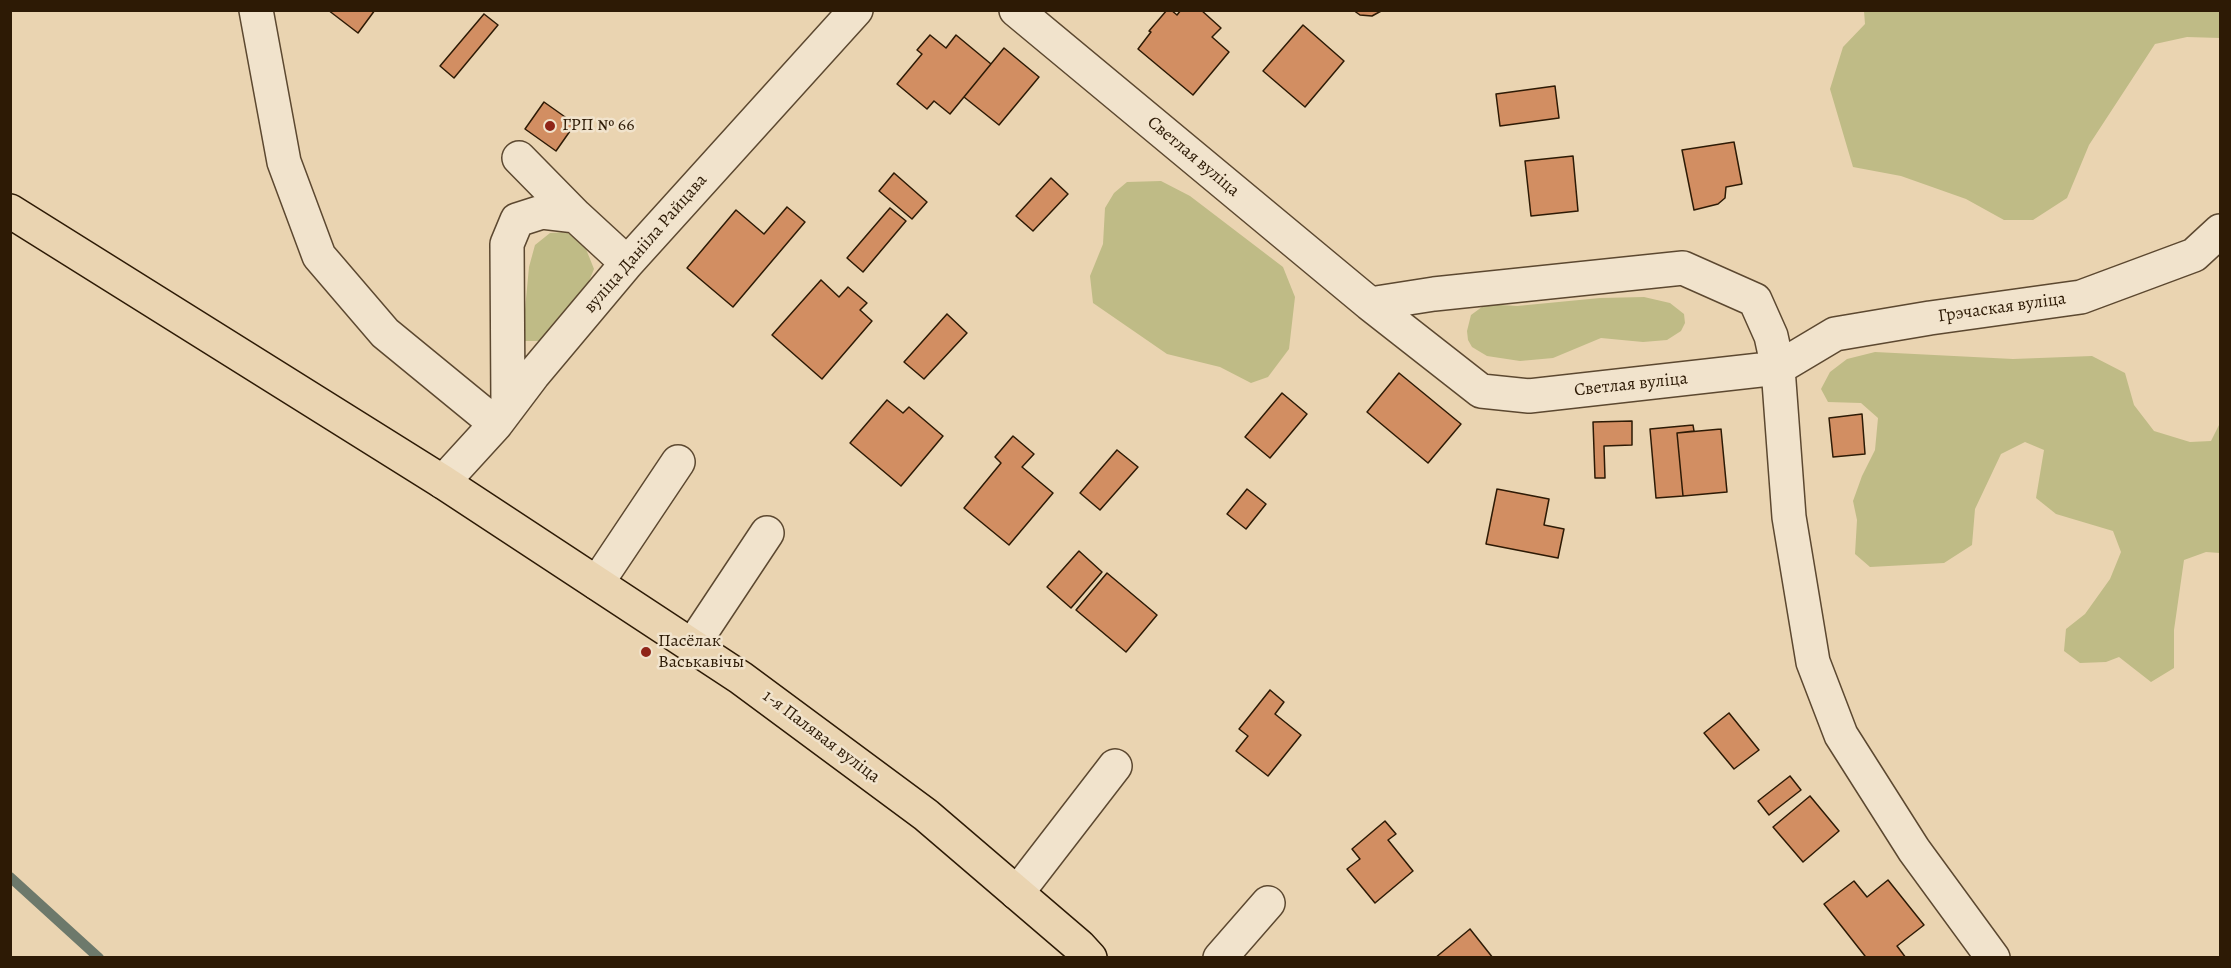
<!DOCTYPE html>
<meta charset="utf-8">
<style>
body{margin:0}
#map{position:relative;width:2231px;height:968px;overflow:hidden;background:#ead4b1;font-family:Alegreya,serif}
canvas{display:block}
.frame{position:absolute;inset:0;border:12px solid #2d1a05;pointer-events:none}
</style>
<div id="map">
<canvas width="2231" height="968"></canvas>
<div class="frame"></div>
</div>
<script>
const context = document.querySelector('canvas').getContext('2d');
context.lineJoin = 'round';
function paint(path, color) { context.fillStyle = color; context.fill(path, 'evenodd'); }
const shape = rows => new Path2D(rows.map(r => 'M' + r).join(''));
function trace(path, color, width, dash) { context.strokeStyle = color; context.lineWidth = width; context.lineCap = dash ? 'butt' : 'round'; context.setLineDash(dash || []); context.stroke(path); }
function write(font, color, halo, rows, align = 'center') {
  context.font = font + ' Alegreya,serif'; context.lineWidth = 5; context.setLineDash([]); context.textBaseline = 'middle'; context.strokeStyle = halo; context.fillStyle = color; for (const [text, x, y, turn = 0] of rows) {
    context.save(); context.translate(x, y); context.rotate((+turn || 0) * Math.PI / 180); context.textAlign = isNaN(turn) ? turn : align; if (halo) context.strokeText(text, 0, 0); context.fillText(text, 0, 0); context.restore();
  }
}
paint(shape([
 [1864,11,2220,11,2220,38,2187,37,2155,44,2089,145,2067,198,2033,220,2004,220,1966,199,1901,176,1853,167,1830,89,1843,47,1865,24],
 [1161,181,1190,196,1283,267,1295,297,1289,349,1268,377,1251,383,1220,367,1167,354,1093,303,1090,276,1103,244,1105,208,1114,193,1127,182],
 [567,232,586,249,594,269,584,293,539,341,522,341,529,267,535,245,550,233],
 [1644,297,1670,303,1684,314,1685,323,1681,331,1667,340,1643,342,1601,338,1553,358,1520,361,1487,356,1472,347,1468,340,1467,331,1471,315,1486,304,1517,306,1600,298],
 [1875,352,2013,359,2092,356,2125,373,2134,405,2154,431,2190,442,2211,441,2220,423,2220,553,2206,552,2184,560,2174,630,2174,668,2151,682,2119,657,2106,662,2080,663,2064,651,2066,629,2085,614,2110,579,2121,552,2113,531,2056,514,2036,498,2044,450,2025,442,2001,454,1975,509,1972,545,1944,563,1870,567,1855,554,1857,520,1853,501,1862,476,1875,450,1878,418,1861,403,1828,402,1821,389,1830,372,1847,359]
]), '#bfbb86');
trace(shape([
 [10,877,99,958]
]), '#6d796b', 10);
const building = shape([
 [328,10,375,10,358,33,328,10],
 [1167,10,1171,10,1177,15,1181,10,1201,10,1221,28,1212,37,1229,52,1193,95,1138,49,1151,32,1149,31,1167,10],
 [1353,10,1383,10,1372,16,1360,15,1353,10],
 [484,14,498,25,454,78,440,66,484,14],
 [1303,25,1344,61,1305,107,1263,71,1303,25],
 [930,35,946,48,956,35,991,64,950,114,934,101,927,109,897,84,922,54,917,50,930,35],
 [1004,48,1039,77,999,125,964,97,1004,48],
 [1555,86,1559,118,1500,126,1496,94,1555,86],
 [544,102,575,124,556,151,525,129,544,102],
 [1734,142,1742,184,1726,187,1725,198,1718,204,1694,210,1682,150,1734,142],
 [1573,156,1578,211,1531,216,1525,161,1573,156],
 [894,173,927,202,912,219,879,191,894,173],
 [1051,178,1068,194,1033,231,1016,216,1051,178],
 [787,207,805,222,733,307,687,268,736,210,764,234,787,207],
 [890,208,906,221,863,272,847,258,890,208],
 [821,280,839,297,848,287,867,303,860,310,872,321,822,379,772,335,821,280],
 [947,314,967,333,924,379,904,362,947,314],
 [1399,373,1461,424,1428,463,1367,412,1399,373],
 [1282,393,1307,414,1270,458,1245,437,1282,393],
 [887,400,903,413,909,407,943,436,901,486,850,443,887,400],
 [1862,414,1865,454,1833,457,1829,418,1862,414],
 [1632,421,1632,445,1604,446,1605,478,1595,478,1593,422,1632,421],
 [1693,425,1694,431,1677,433,1683,496,1656,498,1650,429,1693,425],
 [1721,429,1727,492,1683,496,1677,433,1721,429],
 [1013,436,1034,454,1022,467,1053,493,1009,545,964,508,1001,463,995,457,1013,436],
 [1117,450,1138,467,1100,510,1080,493,1117,450],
 [1247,489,1266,504,1246,529,1227,514,1247,489],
 [1497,489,1549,499,1544,525,1564,529,1558,558,1486,544,1497,489],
 [1079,551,1102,572,1071,608,1047,587,1079,551],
 [1107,573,1157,615,1126,652,1076,610,1107,573],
 [1270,690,1284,702,1275,714,1301,735,1268,776,1236,751,1248,736,1239,729,1270,690],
 [1729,713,1759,750,1734,769,1704,733,1729,713],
 [1790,776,1801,790,1769,815,1758,801,1790,776],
 [1810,796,1839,831,1803,862,1773,827,1810,796],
 [1385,821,1396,834,1388,840,1413,871,1375,903,1347,869,1360,859,1352,849,1385,821],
 [1888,880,1924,925,1897,946,1906,958,1862,958,1865,956,1824,904,1854,881,1867,897,1888,880],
 [1470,929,1493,958,1435,958,1470,929]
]);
paint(building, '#d28e62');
trace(building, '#2d1a05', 1.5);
const minor = shape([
 [256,10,284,162,319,256,385,333,496,424],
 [1016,10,1370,304,1434,294,1683,268,1755,300,1771,336,1778,368,1789,517,1813,662,1841,735,1914,850,1993,958],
 [519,158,576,216],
 [1370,304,1481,391,1529,396,1778,368,1835,334,1930,318,2081,297,2194,255,2220,231],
 [508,407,507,244,517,220,542,212,576,216,627,263],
 [443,482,496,424,533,375,627,263,856,10],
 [597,583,678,462],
 [692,646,767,533],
 [1017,893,1115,766],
 [1220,958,1268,903]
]);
const major = shape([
 [10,211,443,482,741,678,926,815,1079,946,1090,958]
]);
trace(minor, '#5c4830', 36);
trace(major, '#2d1a05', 36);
trace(minor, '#f1e3cc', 33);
trace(major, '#ead4b1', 33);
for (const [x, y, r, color] of [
 [550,126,6,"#8f2418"],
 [646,652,6,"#8f2418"]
]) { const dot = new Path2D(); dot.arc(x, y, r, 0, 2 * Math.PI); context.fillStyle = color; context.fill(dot); trace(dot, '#f1e3cc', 2); }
write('18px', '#2d1a05', '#f1e3cc', [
 ["ГРП № 66",562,126],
 ["Пасёлак",658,642],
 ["Васькавічы",658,663]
], 'left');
write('18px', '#2d1a05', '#f1e3cc', [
 ["Светлая вуліца",1193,157,40],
 ["вуліца Данііла Райцава",646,244,-49],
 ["Грэчаская вуліца",2002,308,-8],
 ["Светлая вуліца",1631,385,-6],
 ["1-я Палявая вуліца",821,737,37]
]);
</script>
